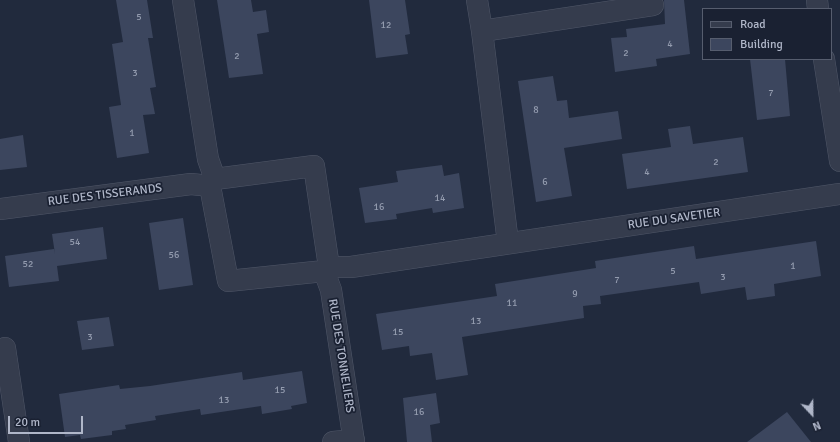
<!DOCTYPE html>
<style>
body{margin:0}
#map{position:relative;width:840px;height:442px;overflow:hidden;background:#212a3d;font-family:Signika,sans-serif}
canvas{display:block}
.legend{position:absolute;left:702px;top:8px;width:130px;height:52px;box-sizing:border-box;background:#1a2132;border:1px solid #565d6e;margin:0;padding:5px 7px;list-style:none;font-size:12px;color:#b0b7c9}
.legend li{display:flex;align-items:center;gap:8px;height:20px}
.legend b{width:20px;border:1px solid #565d6e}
.north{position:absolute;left:792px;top:394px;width:40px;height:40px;-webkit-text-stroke:3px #1a2132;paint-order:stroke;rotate:158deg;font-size:11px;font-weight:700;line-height:16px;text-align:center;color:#b0b7c9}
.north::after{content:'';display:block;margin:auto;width:14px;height:18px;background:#b0b7c9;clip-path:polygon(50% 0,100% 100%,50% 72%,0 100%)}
.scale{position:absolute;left:8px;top:416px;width:75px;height:18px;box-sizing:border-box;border:2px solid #b0b7c9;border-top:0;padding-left:5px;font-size:12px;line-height:14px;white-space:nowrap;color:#b0b7c9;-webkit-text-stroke:3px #1a2132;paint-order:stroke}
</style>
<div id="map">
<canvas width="840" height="442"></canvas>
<ul class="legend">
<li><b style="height:5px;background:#353c4d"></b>Road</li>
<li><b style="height:11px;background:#3c465e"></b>Building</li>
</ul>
<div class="north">N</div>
<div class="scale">20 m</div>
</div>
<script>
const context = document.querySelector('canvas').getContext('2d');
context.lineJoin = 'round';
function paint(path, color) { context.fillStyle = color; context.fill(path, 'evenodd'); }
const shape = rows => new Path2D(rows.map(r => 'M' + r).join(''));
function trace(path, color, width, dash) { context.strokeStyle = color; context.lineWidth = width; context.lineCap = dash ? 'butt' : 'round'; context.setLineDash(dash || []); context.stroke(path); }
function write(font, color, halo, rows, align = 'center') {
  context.font = font + ' Signika,sans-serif'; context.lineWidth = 3.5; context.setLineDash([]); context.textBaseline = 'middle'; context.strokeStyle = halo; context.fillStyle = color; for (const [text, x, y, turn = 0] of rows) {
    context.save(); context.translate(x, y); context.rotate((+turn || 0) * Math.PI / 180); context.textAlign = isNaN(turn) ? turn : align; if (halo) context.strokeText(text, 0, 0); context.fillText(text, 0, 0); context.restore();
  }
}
paint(shape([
 [116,0,147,0,153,38,148,38,156,87,150,88,155,114,143,115,149,153,117,158,109,107,121,105,112,44,123,42],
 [217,0,251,0,253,12,266,10,269,32,257,34,263,74,229,78],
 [369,0,405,0,410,34,405,35,408,54,376,58],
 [664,0,684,0,690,54,656,59,657,66,615,72,611,38,627,37,626,29,665,24],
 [750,59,785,59,790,116,757,120],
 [553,76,557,101,567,100,569,118,618,111,622,139,564,148,572,196,536,202,518,81],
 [690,126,693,144,743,137,748,172,627,189,622,154,671,147,668,129],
 [23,135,27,167,0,170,0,139],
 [442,165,444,176,459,173,464,208,433,213,432,208,396,214,397,219,365,223,359,188,398,182,396,171],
 [183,218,193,285,159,290,149,223],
 [103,227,107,259,57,266,59,281,9,287,5,256,54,249,55,254,52,234],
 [816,241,821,276,774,284,775,296,747,300,745,287,701,294,699,282,600,296,601,304,583,306,584,318,462,337,468,375,436,380,432,353,410,356,409,346,382,350,376,314,497,296,495,284,596,268,595,261,694,246,696,259],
 [109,317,114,346,82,350,77,321],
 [302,371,307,403,291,406,292,409,262,414,261,406,201,415,200,409,155,416,156,420,125,425,126,429,112,431,112,435,81,439,80,435,65,437,59,394,119,385,120,389,150,386,242,372,243,380],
 [436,393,440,423,430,425,432,442,407,442,403,398],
 [787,412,811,442,747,442]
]), '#3c465e');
const street = shape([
 [183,0,208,159,215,179],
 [477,0,482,31,508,243],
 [817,0,818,9],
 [482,31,653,5],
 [824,59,840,161],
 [314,166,329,267,324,271,228,281,210,186,215,179,314,166],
 [0,209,191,184,210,186],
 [329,267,351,267,840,194],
 [324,271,331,290,354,442],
 [5,348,19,442],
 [333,442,354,440]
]);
trace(street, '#505768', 22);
trace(street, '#353c4d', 21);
write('10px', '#939bae', null, [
 ["5",139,17],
 ["12",386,25],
 ["4",670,44],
 ["2",626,53],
 ["2",237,56],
 ["3",135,73],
 ["7",771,93],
 ["8",536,110],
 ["1",132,133],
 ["2",716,162],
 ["4",647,172],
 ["6",545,182],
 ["14",440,198],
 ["16",379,207],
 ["54",75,242],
 ["56",174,255],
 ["52",28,264],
 ["1",793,266],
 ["5",673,271],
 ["3",723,277],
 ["7",617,280],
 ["9",575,294],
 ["11",512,303],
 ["13",476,321],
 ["15",398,332],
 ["3",90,337],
 ["15",280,390],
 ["13",224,400],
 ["16",419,412]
]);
write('12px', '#b0b7c9', '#1a2132', [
 ["RUE DES TISSERANDS",105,195,-7],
 ["RUE DU SAVETIER",674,219,-8],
 ["RUE DES TONNELIERS",341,356,81]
]);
</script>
